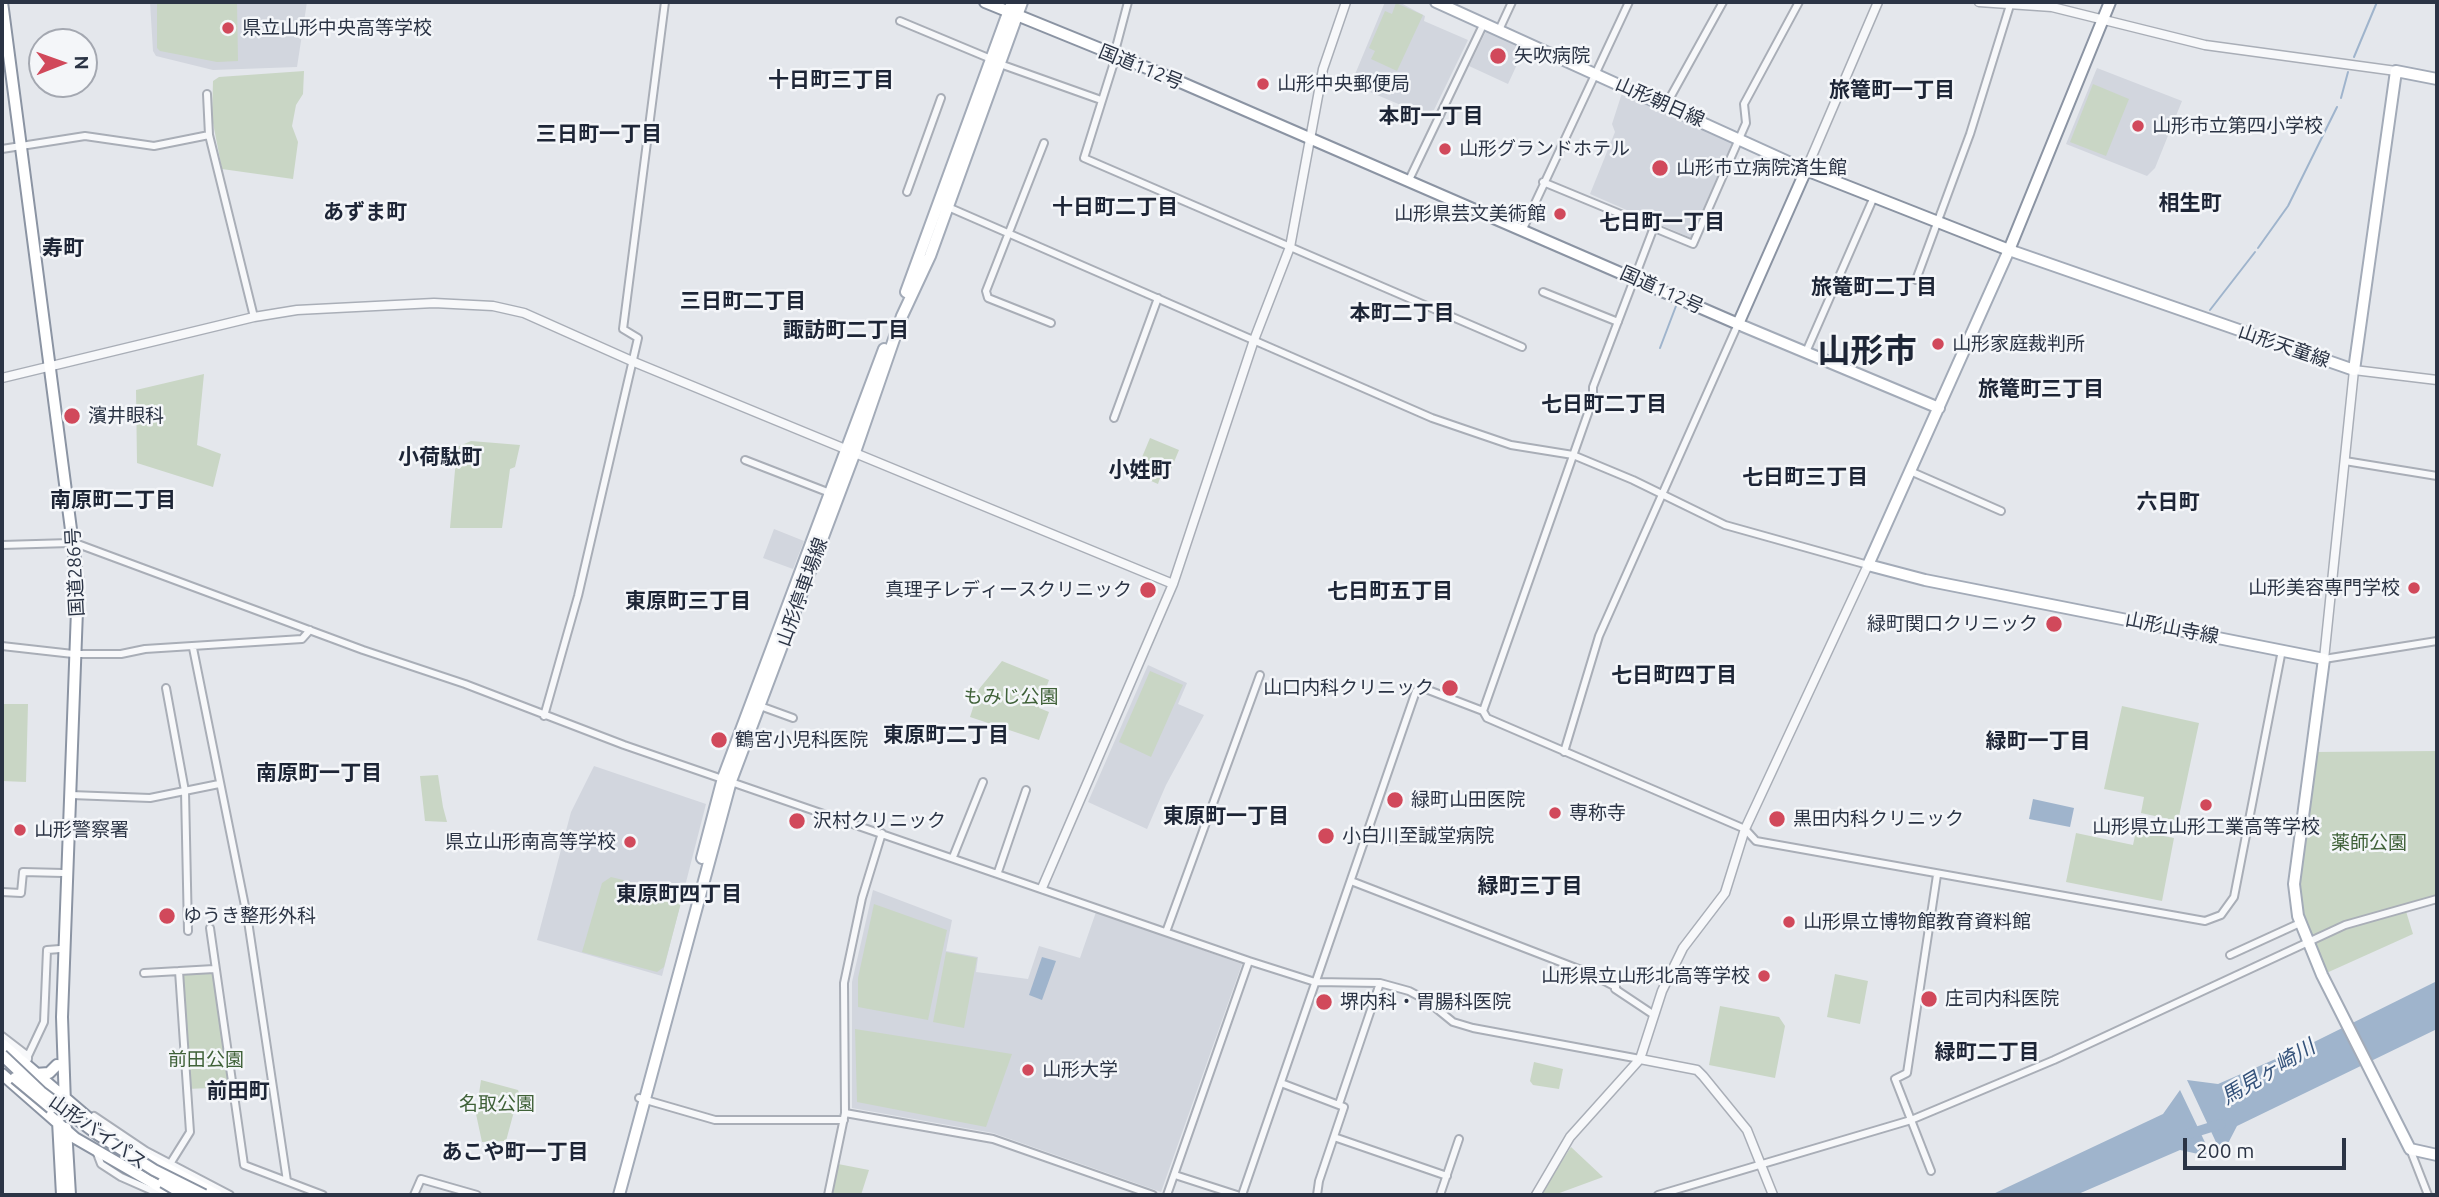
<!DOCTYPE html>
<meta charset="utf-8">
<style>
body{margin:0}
#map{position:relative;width:2439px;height:1197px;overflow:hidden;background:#e4e7ec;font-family:Ubuntu,sans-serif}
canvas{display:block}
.frame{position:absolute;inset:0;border:4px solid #2b3445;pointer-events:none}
.north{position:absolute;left:28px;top:28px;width:70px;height:70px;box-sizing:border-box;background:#f4f6f9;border:2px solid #a4a8b1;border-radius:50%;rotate:89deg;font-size:19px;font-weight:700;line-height:28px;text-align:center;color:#2b3445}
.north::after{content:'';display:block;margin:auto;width:24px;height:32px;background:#d1495b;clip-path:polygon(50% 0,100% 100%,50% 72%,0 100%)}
.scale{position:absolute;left:2183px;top:1138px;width:163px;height:32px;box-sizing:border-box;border:4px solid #2b3445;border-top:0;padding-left:9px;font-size:21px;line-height:24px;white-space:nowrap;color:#2b3445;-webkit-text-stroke:5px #f4f6f9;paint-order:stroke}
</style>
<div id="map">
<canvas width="2439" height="1197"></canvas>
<div class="frame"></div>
<div class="north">N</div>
<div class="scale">200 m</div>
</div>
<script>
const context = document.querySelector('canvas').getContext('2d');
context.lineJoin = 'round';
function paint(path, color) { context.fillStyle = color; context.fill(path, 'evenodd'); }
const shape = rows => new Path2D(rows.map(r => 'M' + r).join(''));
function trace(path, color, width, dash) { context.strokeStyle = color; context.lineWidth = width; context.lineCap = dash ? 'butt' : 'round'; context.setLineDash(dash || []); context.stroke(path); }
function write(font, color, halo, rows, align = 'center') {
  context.font = font + ' Ubuntu,"Noto Sans JP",sans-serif'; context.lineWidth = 5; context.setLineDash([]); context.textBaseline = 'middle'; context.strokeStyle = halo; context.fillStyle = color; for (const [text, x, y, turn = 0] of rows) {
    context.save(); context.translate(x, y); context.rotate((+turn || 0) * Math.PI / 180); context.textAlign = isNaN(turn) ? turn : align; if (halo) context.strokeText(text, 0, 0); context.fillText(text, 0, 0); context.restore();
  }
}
paint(shape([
 [150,2,307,2,297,67,213,70,156,56,153,51],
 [1385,2,1399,2,1425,16,1424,21,1468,40,1434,110,1422,114,1351,84],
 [1488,27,1526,45,1508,84,1469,66],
 [2097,68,2182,101,2155,168,2147,176,2066,144],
 [1623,90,1732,143,1691,238,1590,194,1615,132,1612,124],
 [774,529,804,541,793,569,763,558],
 [1148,665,1187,683,1178,704,1204,715,1166,785,1147,829,1088,802],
 [594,766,706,804,662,976,537,940,571,812],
 [873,890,952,920,946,951,978,957,976,972,1028,979,1039,946,1080,958,1096,912,1242,964,1161,1192,993,1133,852,1108,852,982]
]), '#d2d6de');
paint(shape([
 [157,2,237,2,238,61,217,62,160,51,157,48],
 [1396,3,1423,15,1397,71,1371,59,1375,51,1369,48,1385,11,1392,14],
 [304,71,303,94,296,105,292,126,298,142,293,179,222,169,212,118,213,81,219,77],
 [2093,84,2129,99,2106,156,2070,142],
 [204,374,197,445,221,454,213,487,137,463,136,390],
 [1150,438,1179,450,1169,474,1162,472,1158,484,1135,474],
 [471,441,520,445,515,467,510,469,502,528,450,528,457,447],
 [1002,661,1049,680,1039,708,1049,712,1039,740,970,717,979,689],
 [1150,671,1183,685,1151,757,1119,742],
 [2,704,28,704,26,782,2,781],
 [2122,706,2199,723,2178,821,2141,813,2144,797,2104,789],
 [2437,751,2437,897,2405,908,2413,934,2322,975,2296,901,2313,752],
 [438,775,443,807,447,822,425,821,420,776],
 [2136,831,2174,838,2162,901,2066,882,2076,833,2133,845],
 [611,877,680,894,682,899,664,967,657,972,582,952,602,883],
 [874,904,947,930,928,1020,858,1007,858,978],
 [946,952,977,958,964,1028,933,1022],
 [214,969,232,1087,187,1089,179,971],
 [1835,974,1868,981,1860,1024,1827,1017],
 [1720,1006,1779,1017,1785,1026,1775,1078,1709,1065],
 [855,1029,1012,1054,986,1127,857,1102],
 [1534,1062,1563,1069,1559,1089,1533,1085,1530,1081],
 [481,1080,518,1090,519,1093,506,1141,482,1142,476,1114],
 [1571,1147,1603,1177,1554,1195,1543,1195,1540,1194],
 [838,1164,869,1170,861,1195,831,1195]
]), '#c9d6c5');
paint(shape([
 [2033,799,2074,808,2070,827,2029,819],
 [1042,957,1056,961,1042,1000,1029,995],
 [2437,981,2437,1029,2237,1126,2222,1155,2187,1080,2218,1084,2310,1044],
 [2180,1090,2212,1157,2180,1150,2076,1195,1991,1195,2163,1114]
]), '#9fb4cc');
trace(shape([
 [2354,57,2377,2],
 [2341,98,2348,72],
 [2258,248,2288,206,2337,107],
 [2210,310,2255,252],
 [1660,348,1676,306]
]), '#9fb4cc', 2);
trace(shape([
 [2189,1134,2221,1124]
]), '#9fb4cc', 10);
const minor = shape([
 [900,21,991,59],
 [1499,30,1512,2],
 [1114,55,1128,2],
 [1116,56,1084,158,1522,347],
 [1000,64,1101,100],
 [207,94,209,135,254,317],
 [1666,105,1723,2],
 [1044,143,986,291,988,298,1051,323],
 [2,149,85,136,154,146,209,135],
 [1408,182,1484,23],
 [1543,182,1693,244,1746,123,1744,104,1799,2],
 [907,192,941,98],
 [948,207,1432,418,1511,445,1573,455,1633,480,1725,525,1868,565],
 [1522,231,1629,2],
 [1916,280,1970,134,2011,2],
 [1543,292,1618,322],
 [1806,352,1873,199],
 [1114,418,1158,298],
 [745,460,830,493],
 [2345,461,2437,476],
 [1910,471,2001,511],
 [75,543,363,650,465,684,624,745,1249,961,1315,982,1380,983,1409,991,1426,1000,1453,1022,1473,1028,1640,1059],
 [2,545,70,543],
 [2,646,73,654,121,654,145,649,302,639,310,630],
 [193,648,248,921,287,1181],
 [2324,659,2437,641],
 [166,688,185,791,188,931],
 [760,706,793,718],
 [1483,711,1487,718,1745,829,1756,841,2205,921,2221,915,2234,897,2282,650],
 [544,716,578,596,638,338,623,329,665,2],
 [1564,752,1599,636,1738,324],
 [71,795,150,798,219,784],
 [1369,830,1398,841],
 [953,857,983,782],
 [998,872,1026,790],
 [1351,881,1589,973,1616,987],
 [2,892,21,893,23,872,63,873],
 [210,928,244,1165,323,1195],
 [1166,932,1260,675],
 [2230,955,2300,923],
 [144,973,214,969],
 [1615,989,1654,1015],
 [2,1036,28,1056,28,1059],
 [28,1056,44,1022,47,950,60,949],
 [1281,1083,1344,1107,1319,1181,1317,1195],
 [639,1098,715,1120,844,1120],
 [1339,1104,1380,983],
 [845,1113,993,1139,1153,1195],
 [90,1121,94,1116,146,1151,230,1195],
 [1334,1137,1447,1176],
 [2410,1149,2428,1195],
 [96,1151,101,1164,121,1177,162,1195],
 [170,1164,190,1132,179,971],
 [1931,1171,1895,1079,1907,1073,1937,875],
 [1175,1175,1237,1195],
 [414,1195,421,1179,477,1195],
 [828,1195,845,1113,844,983,862,898,882,833],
 [1167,1195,1249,961],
 [1242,1195,1416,691,1423,688,1483,711,1593,399,1593,387,1654,227],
 [1440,1195,1459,1139],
 [1658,1195,1911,1120,2054,1060,2345,925,2437,899]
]);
const tertiary = shape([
 [1979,2,2052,7,2205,45,2396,71],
 [1806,170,1878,2],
 [2,378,254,317,297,310,434,303,493,306,524,313,634,362,1173,584],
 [2324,659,2354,370,2437,380],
 [1042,888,1173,584,1254,340,1290,247,1323,69,1346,2],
 [1640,1059,1697,1070,1703,1076,1747,1130,1773,1195],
 [1536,1195,1570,1137,1640,1059,1662,991,1683,948,1725,893,1745,829,1868,565]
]);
const primary = shape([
 [1436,2,1806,170],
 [2437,79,2396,71,2354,370,2009,250,1868,565,1925,580,2324,659,2294,884,2298,916,2322,975,2410,1149,2437,1155],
 [906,292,1012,2],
 [1738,324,1939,408],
 [702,858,723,778,884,349],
 [619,1195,731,781,855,452,902,316,930,256,1022,2]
]);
const trunk = shape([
 [2,2,78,583,62,1017,65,1104],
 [985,2,1157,72,1738,324,1806,170,2009,250,2110,2],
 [2,1044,99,1127,125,1146,217,1195],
 [2,1074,75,1138,174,1195],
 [35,1074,49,1073,57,1065],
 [58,1121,62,1195],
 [66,1128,70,1195]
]);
trace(minor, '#a9aeb7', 10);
trace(tertiary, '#a9aeb7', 11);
trace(primary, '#a3abb8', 14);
trace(trunk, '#8b94a3', 14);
trace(minor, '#f7f8fa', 6);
trace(tertiary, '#f7f8fa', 8);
trace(primary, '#fff', 10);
trace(trunk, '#fff', 10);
const trunkBridge = shape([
 [2,1055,41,1092,97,1134,154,1170,204,1195],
 [15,1078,51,1108],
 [163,1182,185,1195]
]);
trace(trunkBridge, '#8b94a3', 14, []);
trace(trunkBridge, '#fff', 10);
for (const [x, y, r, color] of [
 [228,28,7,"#d1495b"],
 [1498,56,9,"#d1495b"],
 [1263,84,7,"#d1495b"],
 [2138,126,7,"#d1495b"],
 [1445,149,7,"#d1495b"],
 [1660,168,9,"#d1495b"],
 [1560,214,7,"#d1495b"],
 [1938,344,7,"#d1495b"],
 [72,416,9,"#d1495b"],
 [2414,588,7,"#d1495b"],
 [1148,590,9,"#d1495b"],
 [2054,624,9,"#d1495b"],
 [1450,688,9,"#d1495b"],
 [719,740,9,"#d1495b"],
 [1395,800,9,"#d1495b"],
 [2206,805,7,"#d1495b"],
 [1555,813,7,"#d1495b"],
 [1777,819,9,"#d1495b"],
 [797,821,9,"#d1495b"],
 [20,830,7,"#d1495b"],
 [1326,836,9,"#d1495b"],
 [630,842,7,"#d1495b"],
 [167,916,9,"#d1495b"],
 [1789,922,7,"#d1495b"],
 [1764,976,7,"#d1495b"],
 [1929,999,9,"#d1495b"],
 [1324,1002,9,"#d1495b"],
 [1028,1070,7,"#d1495b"]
]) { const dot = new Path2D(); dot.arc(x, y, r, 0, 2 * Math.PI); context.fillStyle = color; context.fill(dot); trace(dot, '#f4f6f9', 2.5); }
write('19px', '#2b3445', '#f4f6f9', [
 ["県立山形中央高等学校",242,28],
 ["矢吹病院",1514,56],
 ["山形中央郵便局",1277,84],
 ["山形市立第四小学校",2152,126],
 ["山形グランドホテル",1459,149],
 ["山形市立病院済生館",1676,168],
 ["山形県芸文美術館",1546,214,"right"],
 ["山形家庭裁判所",1952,344],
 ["濱井眼科",88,416],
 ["山形美容専門学校",2400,588,"right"],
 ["真理子レディースクリニック",1132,590,"right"],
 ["緑町関口クリニック",2038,624,"right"],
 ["山口内科クリニック",1434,688,"right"],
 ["鶴宮小児科医院",735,740],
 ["緑町山田医院",1411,800],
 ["専称寺",1569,813],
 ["黒田内科クリニック",1793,819],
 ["沢村クリニック",813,821],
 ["山形県立山形工業高等学校",2206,827,"center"],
 ["山形警察署",34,830],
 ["小白川至誠堂病院",1342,836],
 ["県立山形南高等学校",616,842,"right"],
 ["ゆうき整形外科",183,916],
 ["山形県立博物館教育資料館",1803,922],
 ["山形県立山形北高等学校",1750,976,"right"],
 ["庄司内科医院",1945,999],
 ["堺内科・胃腸科医院",1340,1002],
 ["山形大学",1042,1070]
], 'left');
write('19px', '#2b3445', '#f4f6f9', [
 ["国道112号",1141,67,22],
 ["山形朝日線",1660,102,24],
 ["国道112号",1662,290,24],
 ["山形天童線",2284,346,19],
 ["国道286号",75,572,-93],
 ["山形停車場線",802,592,-70],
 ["山形山寺線",2172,628,11],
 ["山形バイパス",98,1132,35]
]);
write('19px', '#3f6138', '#f4f6f9', [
 ["もみじ公園",1011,697],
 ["薬師公園",2369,843],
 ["前田公園",206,1060],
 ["名取公園",497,1104]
]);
write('bold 21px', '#1d2536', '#f4f6f9', [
 ["十日町三丁目",831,80],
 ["旅篭町一丁目",1892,90],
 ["本町一丁目",1431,116],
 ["三日町一丁目",599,134],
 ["相生町",2190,203],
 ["十日町二丁目",1115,207],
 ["あずま町",365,212],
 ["七日町一丁目",1662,222],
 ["寿町",63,248],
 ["旅篭町二丁目",1874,287],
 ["三日町二丁目",743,301],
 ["本町二丁目",1402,313],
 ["諏訪町二丁目",846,330],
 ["旅篭町三丁目",2041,389],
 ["七日町二丁目",1604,404],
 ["小荷駄町",440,457],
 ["小姓町",1140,470],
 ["七日町三丁目",1805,477],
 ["南原町二丁目",113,500],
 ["六日町",2168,502],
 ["七日町五丁目",1390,591],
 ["東原町三丁目",688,601],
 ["七日町四丁目",1674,675],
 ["東原町二丁目",946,735],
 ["緑町一丁目",2038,741],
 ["南原町一丁目",319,773],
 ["東原町一丁目",1226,816],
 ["緑町三丁目",1530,886],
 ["東原町四丁目",679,894],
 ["緑町二丁目",1987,1052],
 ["前田町",238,1091],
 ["あこや町一丁目",515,1152]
]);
write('italic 21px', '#34527a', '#f4f6f9', [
 ["馬見ヶ崎川",2268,1072,-31]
]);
write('bold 33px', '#1d2536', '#f4f6f9', [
 ["山形市",1867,351]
]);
</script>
